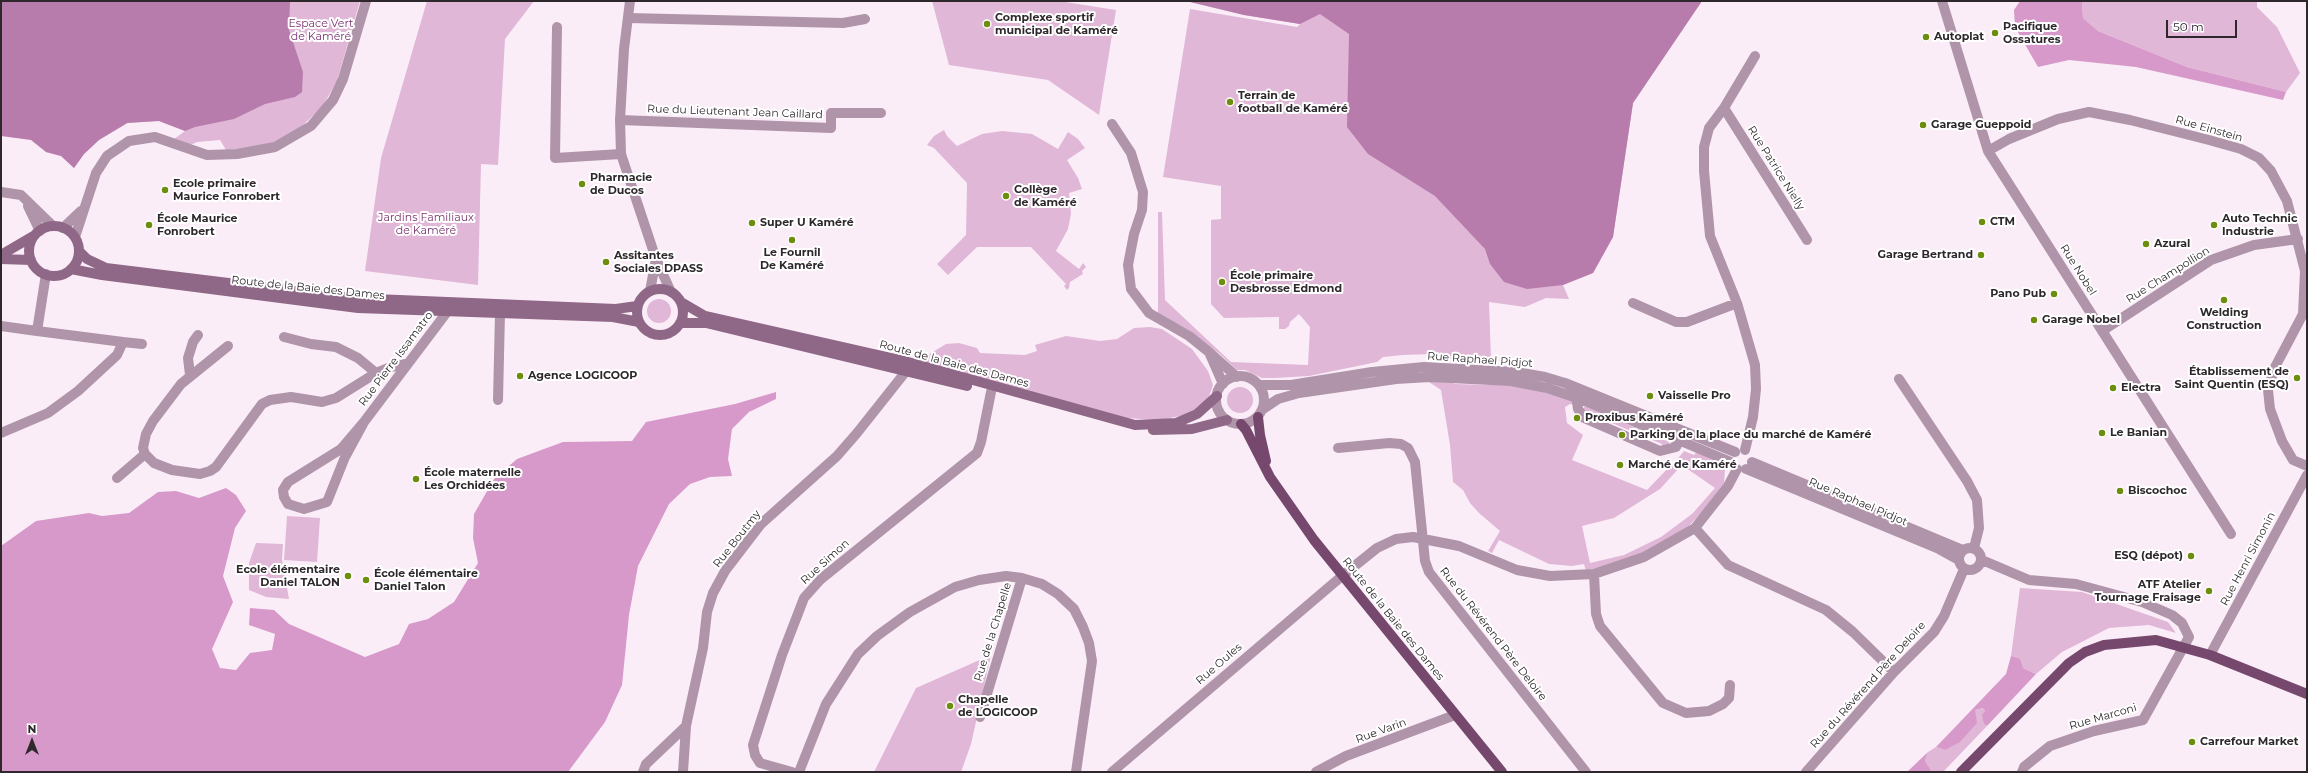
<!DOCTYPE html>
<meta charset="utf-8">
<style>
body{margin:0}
#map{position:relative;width:2308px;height:773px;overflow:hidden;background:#fbedf8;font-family:Montserrat,sans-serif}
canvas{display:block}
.frame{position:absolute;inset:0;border:2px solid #2e282c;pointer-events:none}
.north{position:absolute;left:12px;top:721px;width:40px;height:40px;-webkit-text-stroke:3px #fff;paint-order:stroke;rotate:0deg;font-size:11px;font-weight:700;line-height:16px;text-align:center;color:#2e282c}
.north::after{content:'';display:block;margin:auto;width:14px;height:18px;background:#2e282c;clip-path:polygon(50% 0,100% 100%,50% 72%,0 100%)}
.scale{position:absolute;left:2166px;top:20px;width:71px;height:18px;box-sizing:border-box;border:2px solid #2e282c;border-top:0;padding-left:5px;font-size:12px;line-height:14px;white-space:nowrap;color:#2e282c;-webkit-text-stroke:3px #fff;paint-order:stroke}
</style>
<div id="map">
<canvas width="2308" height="773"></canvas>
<div class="frame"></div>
<div class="north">N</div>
<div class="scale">50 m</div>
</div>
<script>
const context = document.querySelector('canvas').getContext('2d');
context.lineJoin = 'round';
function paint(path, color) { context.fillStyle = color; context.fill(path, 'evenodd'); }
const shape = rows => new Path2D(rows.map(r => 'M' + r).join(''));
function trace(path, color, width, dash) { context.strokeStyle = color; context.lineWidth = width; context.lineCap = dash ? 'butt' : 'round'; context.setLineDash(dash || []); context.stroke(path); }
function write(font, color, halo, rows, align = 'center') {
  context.font = font + ' Montserrat,sans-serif'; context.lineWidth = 4; context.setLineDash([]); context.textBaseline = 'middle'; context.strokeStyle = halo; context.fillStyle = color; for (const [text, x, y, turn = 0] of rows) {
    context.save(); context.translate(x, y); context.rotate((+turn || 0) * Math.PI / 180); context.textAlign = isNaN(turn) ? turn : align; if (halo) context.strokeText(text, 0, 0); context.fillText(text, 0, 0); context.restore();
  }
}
paint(shape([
 [278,1,360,1,337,81,322,107,299,129,279,141,254,148,226,150,220,140,197,142,188,146,174,139,185,131,159,121,140,122,128,123,99,140,84,154,74,168,61,156,46,152],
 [427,1,534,1,505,39,498,165,481,164,478,285,365,271,381,158],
 [932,1,1059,1,1116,10,1099,115,1048,80,949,65],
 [1186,1,1702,1,1633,103,1613,237,1593,273,1563,285,1569,299,1546,298,1525,307,1489,302,1491,359,1452,359,1432,354,1403,355,1383,357,1377,362,1309,376,1275,378,1262,378,1245,370,1237,370,1220,354,1183,327,1158,314,1158,212,1162,212,1165,300,1231,362,1308,365,1310,327,1299,314,1290,322,1289,326,1285,329,1279,329,1279,317,1224,318,1211,304,1211,220,1221,219,1221,186,1163,177,1190,9,1297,27,1300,24,1244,15],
 [2082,1,2257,1,2257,7,2277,27,2300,73,2286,92,2187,67,2098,31,2083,18],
 [944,130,947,136,957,146,982,134,1002,131,1032,134,1058,149,1068,132,1078,139,1085,148,1067,160,1078,178,1082,189,1069,193,1071,214,1068,229,1056,251,1079,269,1083,263,1086,267,1082,271,1083,274,1070,282,1069,288,1067,290,1064,286,1066,284,1031,247,977,247,948,275,937,264,966,235,967,183,934,148,927,145,934,136],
 '647 311a12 12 0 1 1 24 0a12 12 0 1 1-24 0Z',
 [1150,327,1162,329,1192,349,1208,371,1213,385,1208,400,1199,408,1185,415,1160,420,1125,418,921,361,923,358,946,344,959,343,977,348,980,353,1025,355,1037,351,1035,345,1066,336,1100,341,1117,339,1134,328],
 [1448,381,1455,384,1487,385,1496,382,1514,384,1572,400,1575,405,1570,404,1565,407,1567,423,1583,435,1572,460,1647,490,1672,464,1681,466,1660,489,1614,518,1582,526,1590,563,1624,555,1661,537,1692,514,1715,488,1676,461,1684,451,1694,455,1697,451,1721,461,1725,469,1724,483,1701,513,1687,528,1653,549,1618,563,1586,571,1584,564,1572,566,1549,564,1499,540,1492,553,1488,551,1500,531,1479,513,1470,503,1463,490,1453,482,1450,445,1441,390,1429,382],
 '1227 400a13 13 0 1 1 26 0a13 13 0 1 1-26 0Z',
 [1585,406,1669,442,1669,445,1660,451,1662,444,1588,413,1584,418,1583,409],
 [287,516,320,518,317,562,284,560],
 [256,543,283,544,282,560,289,599,266,597,249,590,249,563],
 [2020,588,2082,592,2168,622,2176,633,2149,625,2109,628,2062,652,2036,674,2023,668,2011,656],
 [991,655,971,744,961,772,874,772,916,688],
 [1983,708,1985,711,1984,724,1987,726,1943,772,1930,772,1931,770,1925,761,1928,752,1936,747,1945,750,1975,710]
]), '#e0b7d7');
paint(shape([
 [2020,1,2082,1,2083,18,2098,31,2187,67,2286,92,2283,100,2136,67,2069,60,2038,67,2015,27,2014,10],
 [776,392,776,399,749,412,732,429,728,459,732,476,710,477,690,484,669,504,638,566,629,615,622,685,605,722,568,772,1,772,1,546,36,521,89,513,102,516,129,513,158,492,176,491,199,498,226,488,236,495,246,511,235,528,223,576,233,602,212,649,220,668,236,670,250,653,272,650,275,634,249,625,250,608,274,610,289,624,365,657,399,644,409,624,428,619,454,602,478,563,473,538,474,514,494,479,517,459,563,442,632,441,646,422,735,404],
 [2011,656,2020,659,2023,668,2036,674,1987,726,1984,724,1982,715,1985,711,1983,708,1975,710,1977,723,1960,742,1945,750,1936,747,2006,674],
 [1928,752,1925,761,1931,770,1930,772,1907,772]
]), '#d799ca');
paint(shape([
 [1,1,290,1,289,30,303,72,302,92,295,97,265,104,234,119,195,127,185,131,159,121,127,123,99,140,84,154,74,168,61,156,46,152,31,140,1,136],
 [1186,1,1702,1,1633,103,1613,237,1593,273,1563,285,1527,289,1504,282,1490,264,1485,249,1435,196,1368,154,1347,127,1349,34,1320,14,1300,24,1244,15]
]), '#b77cab');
trace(shape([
 [1942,1,1988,151,2231,534],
 [628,18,843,23,865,19],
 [557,27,555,158,621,154],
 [1724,108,1807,240],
 [620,120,831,128,831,113,881,113],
 [1112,124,1131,153,1143,192,1142,210,1134,234,1128,265,1131,289,1149,313,1189,336,1209,352],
 [1988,151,2009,139,2058,119,2089,112,2130,120,2209,140,2241,149,2259,158,2271,171,2287,201,2305,271,2303,314,2274,369,2268,390,2270,409,2282,441,2293,460,2307,466],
 [1,192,21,195,53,226],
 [28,206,40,231],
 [63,228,81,211],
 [75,237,96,173,107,156,129,141,155,137,207,155,237,154,275,147,311,126,333,100,343,79,366,1],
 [1633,303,1676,322,1687,322,1737,303],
 [1,326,37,331,46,274],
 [2102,331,2211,260,2254,245,2298,239],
 [284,337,311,344,336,347,358,358,376,373],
 [123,342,142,344],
 [228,346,181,384,153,421,146,434,143,448,145,454,154,463,172,470,200,474,210,471,216,467,262,404,270,400,291,397,322,402,336,398,376,373,391,367,405,364],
 [190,375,188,358,193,342,198,335],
 '1216 400a24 24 0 1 1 48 0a24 24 0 1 1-48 0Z',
 [1899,379,1967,481,1977,500,1979,528,1974,548],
 [1223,384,1209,352,1237,377],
 [1259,385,1291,385,1372,372,1424,367,1516,372,1545,377,1565,383,1735,452],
 [1583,394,1577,402,1578,409,1584,418,1660,451,1676,447,1679,441],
 [498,400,500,313],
 [1263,409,1278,399,1299,393,1396,379,1430,377,1511,381,1547,388,1580,399,1731,462],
 [364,422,345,457,327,502,304,509,288,504,284,497,283,490,288,482,341,449,364,422],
 [364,422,447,312],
 [1,433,48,413,78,391,117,355,123,342,37,331],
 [1338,448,1389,443,1401,444,1408,448,1415,462,1425,561,1429,572,1586,772],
 [1745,450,1753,417,1756,389,1755,365,1737,303,1710,236,1704,171,1704,147,1709,128,1724,108,1755,56],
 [1752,462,1963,550],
 [1746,469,1939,549,1959,560],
 [117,478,145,454],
 [1695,528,1728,565,1826,610,1853,632,1894,672],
 '1959 559a11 11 0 1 1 22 0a11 11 0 1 1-22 0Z',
 [1982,560,2029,580,2076,584,2142,602,2172,615,2182,623,2189,637,2143,720,2094,731,2050,746,2024,767,2022,772],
 [1594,574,1596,614,1600,626,1663,703,1686,713,1709,711,1723,704,1729,698,1730,685],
 [1342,576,1377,548,1396,539,1413,537,1459,546,1517,570,1550,576,1594,574,1644,557,1695,528,1728,486,1737,469],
 [980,717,1022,578],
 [643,772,646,764,686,726],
 [683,772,686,726,703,648,707,612,713,593,725,571,761,524,837,456,857,433,907,370],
 [792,772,760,763,755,755,753,745,782,655,804,598,821,579,977,453,981,442,991,392],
 [799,772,826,704,858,654,877,636,910,612,955,587,979,580,1006,576,1022,578,1042,584,1058,594,1074,609,1083,627,1089,643,1092,661,1076,772],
 [1316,772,1346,756,1455,715],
 [1806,772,1894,672,1934,632,1944,616,1964,569]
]), '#b095aa', 10);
trace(shape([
 [630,1,624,49,620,120,621,154,656,259,671,292],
 [650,291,656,259],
 [2210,655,2307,475],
 [1112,772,1342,576]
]), '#b095aa', 10);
trace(shape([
 '29 251a25 25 0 1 1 50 0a25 25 0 1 1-50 0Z',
 [79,251,87,259,106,268,351,298,616,309,637,306],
 [1,255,35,235],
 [1,259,31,260],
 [71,269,102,275,358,308,613,317,639,322],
 '637 312a23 23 0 1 1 46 0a23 23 0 1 1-46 0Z',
 [681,302,705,316,908,362,1135,425,1176,423,1197,414,1217,396],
 [680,323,706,323,967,386],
 [1153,430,1192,429,1227,420]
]), '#8f6887', 10);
trace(shape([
 [1258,417,1260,435,1266,461],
 [1241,424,1246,430,1270,477,1314,540,1502,772],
 [1961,772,2069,663,2085,652,2104,645,2156,640,2210,655,2307,694]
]), '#76486d', 10);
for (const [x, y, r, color] of [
 [987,24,4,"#6d8d0f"],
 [1995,33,4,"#6d8d0f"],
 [1926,37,4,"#6d8d0f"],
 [1230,102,4,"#6d8d0f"],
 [1923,125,4,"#6d8d0f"],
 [582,184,4,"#6d8d0f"],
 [165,190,4,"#6d8d0f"],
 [1006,196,4,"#6d8d0f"],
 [1982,222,4,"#6d8d0f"],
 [752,223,4,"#6d8d0f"],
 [149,225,4,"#6d8d0f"],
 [2214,225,4,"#6d8d0f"],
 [792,240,4,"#6d8d0f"],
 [2146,244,4,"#6d8d0f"],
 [1981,255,4,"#6d8d0f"],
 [606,262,4,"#6d8d0f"],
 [1222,282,4,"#6d8d0f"],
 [2054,294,4,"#6d8d0f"],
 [2224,300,4,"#6d8d0f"],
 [2034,320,4,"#6d8d0f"],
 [520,376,4,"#6d8d0f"],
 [2297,378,4,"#6d8d0f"],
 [2113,388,4,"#6d8d0f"],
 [1650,396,4,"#6d8d0f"],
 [1577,418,4,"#6d8d0f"],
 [2102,433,4,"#6d8d0f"],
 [1622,435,4,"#6d8d0f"],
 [1620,465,4,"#6d8d0f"],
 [416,479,4,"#6d8d0f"],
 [2120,491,4,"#6d8d0f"],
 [2191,556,4,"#6d8d0f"],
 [348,576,4,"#6d8d0f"],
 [366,580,4,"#6d8d0f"],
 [2209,591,4,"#6d8d0f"],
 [950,706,4,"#6d8d0f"],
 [2192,742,4,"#6d8d0f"]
]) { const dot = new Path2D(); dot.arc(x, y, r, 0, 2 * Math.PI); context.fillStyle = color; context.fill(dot); trace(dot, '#fff', 1.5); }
write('bold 11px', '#2e282c', '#fff', [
 ["Complexe sportif",995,18],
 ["municipal de Kaméré",995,31],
 ["Pacifique",2003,27],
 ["Ossatures",2003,40],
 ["Autoplat",1934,37],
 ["Terrain de",1238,96],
 ["football de Kaméré",1238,109],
 ["Garage Gueppoid",1931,125],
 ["Pharmacie",590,178],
 ["de Ducos",590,191],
 ["Ecole primaire",173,184],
 ["Maurice Fonrobert",173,197],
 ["Collège",1014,190],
 ["de Kaméré",1014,203],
 ["École Maurice",157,219],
 ["Fonrobert",157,232],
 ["Auto Technic",2222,219],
 ["Industrie",2222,232],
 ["CTM",1990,222],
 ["Super U Kaméré",760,223],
 ["Azural",2154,244],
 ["Le Fournil",792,253,"center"],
 ["De Kaméré",792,266,"center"],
 ["Garage Bertrand",1973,255,"right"],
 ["Assitantes",614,256],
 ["Sociales DPASS",614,269],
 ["École primaire",1230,276],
 ["Desbrosse Edmond",1230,289],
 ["Pano Pub",2046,294,"right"],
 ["Welding",2224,313,"center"],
 ["Construction",2224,326,"center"],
 ["Garage Nobel",2042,320],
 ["Établissement de",2289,372,"right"],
 ["Saint Quentin (ESQ)",2289,385,"right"],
 ["Agence LOGICOOP",528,376],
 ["Electra",2121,388],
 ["Vaisselle Pro",1658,396],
 ["Proxibus Kaméré",1585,418],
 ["Le Banian",2110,433],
 ["Parking de la place du marché de Kaméré",1630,435],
 ["Marché de Kaméré",1628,465],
 ["École maternelle",424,473],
 ["Les Orchidées",424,486],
 ["Biscochoc",2128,491],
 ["ESQ (dépot)",2183,556,"right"],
 ["Ecole élémentaire",340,570,"right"],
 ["Daniel TALON",340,583,"right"],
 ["École élémentaire",374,574],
 ["Daniel Talon",374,587],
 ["ATF Atelier",2201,585,"right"],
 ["Tournage Fraisage",2201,598,"right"],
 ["Chapelle",958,700],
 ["de LOGICOOP",958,713],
 ["Carrefour Market",2200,742]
], 'left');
write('11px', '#7a326f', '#fff', [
 ["Espace Vert",321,24],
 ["de Kaméré",321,37],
 ["Jardins Familiaux",426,218],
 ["de Kaméré",426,231]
]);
write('11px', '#2e282c', '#fff', [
 ["Rue du Lieutenant Jean Caillard",735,112,2],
 ["Rue Einstein",2209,129,16],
 ["Rue Patrice Nielly",1776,168,58],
 ["Rue Nobel",2078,270,58],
 ["Rue Champollion",2168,275,-32],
 ["Route de la Baie des Dames",308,288,6],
 ["Rue Pierre Issamatro",396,359,-53],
 ["Rue Raphael Pidjot",1480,360,4],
 ["Route de la Baie des Dames",954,364,15],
 ["Rue Raphael Pidjot",1858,502,23],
 ["Rue Boutmy",737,539,-52],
 ["Rue Henri Simonin",2248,559,-62],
 ["Rue Simon",825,562,-42],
 ["Route de la Baie des Dames",1393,619,51],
 ["Rue de la Chapelle",993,632,-73],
 ["Rue du Révérend Père Deloire",1493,634,52],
 ["Rue Oules",1219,664,-41],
 ["Rue du Révérend Père Deloire",1868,685,-48],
 ["Rue Marconi",2103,717,-16],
 ["Rue Varin",1381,731,-20]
]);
</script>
